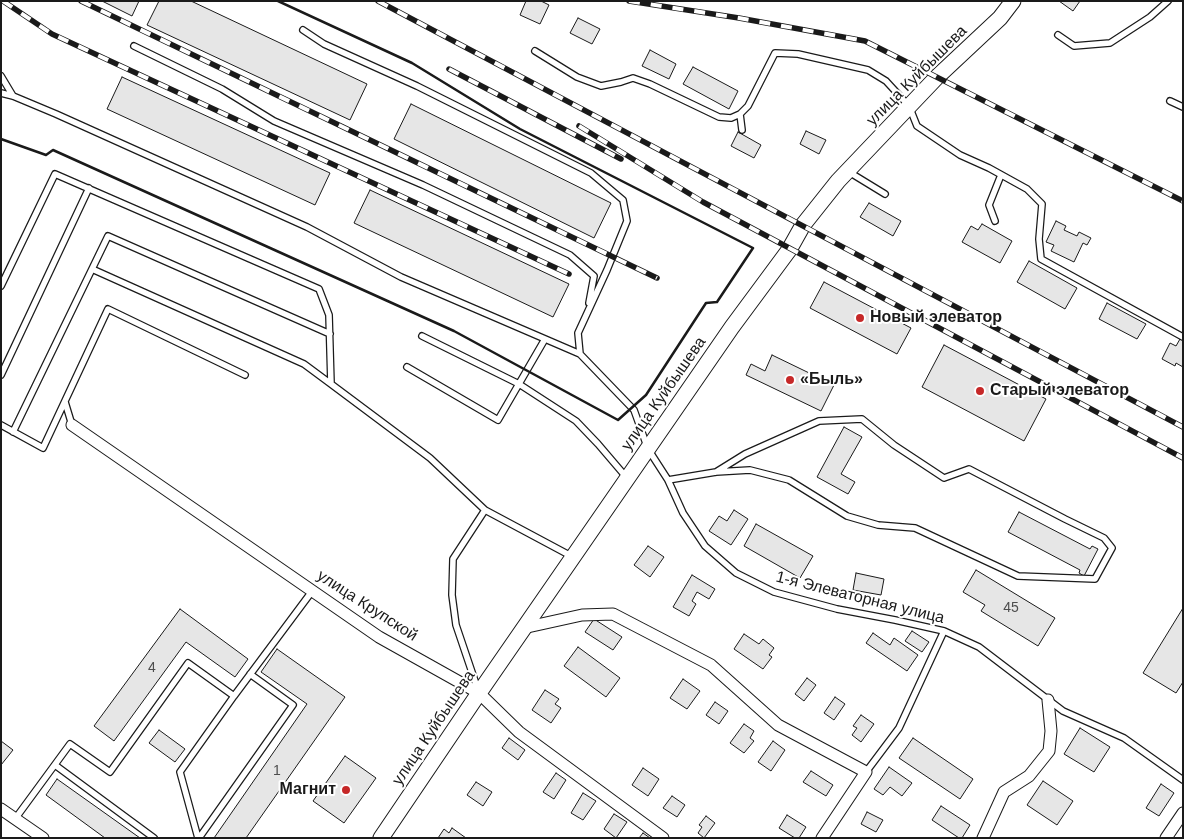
<!DOCTYPE html>
<meta charset="utf-8">
<style>
body{margin:0}
#map{position:relative;width:1184px;height:839px;overflow:hidden;background:#fff;font-family:Helvetica,sans-serif}
canvas{display:block}
.frame{position:absolute;inset:0;border:2px solid #1a1a1a;pointer-events:none}
</style>
<div id="map">
<canvas width="1184" height="839"></canvas>
<div class="frame"></div>
</div>
<script>
const context = document.querySelector('canvas').getContext('2d');
context.lineJoin = 'round';
function paint(path, color) { context.fillStyle = color; context.fill(path, 'evenodd'); }
const shape = rows => new Path2D(rows.map(r => 'M' + r).join(''));
function trace(path, color, width, dash) { context.strokeStyle = color; context.lineWidth = width; context.lineCap = dash ? 'butt' : 'round'; context.setLineDash(dash || []); context.stroke(path); }
function write(font, color, halo, rows, align = 'center') {
  context.font = font + ' Helvetica,sans-serif'; context.lineWidth = 4; context.setLineDash([]); context.textBaseline = 'middle'; context.strokeStyle = halo; context.fillStyle = color; for (const [text, x, y, turn = 0] of rows) {
    context.save(); context.translate(x, y); context.rotate((+turn || 0) * Math.PI / 180); context.textAlign = isNaN(turn) ? turn : align; if (halo) context.strokeText(text, 0, 0); context.fillText(text, 0, 0); context.restore();
  }
}
const building = shape([
 [102,1,139,1,132,16,102,1],
 [159,1,191,1,367,84,350,120,147,25,159,1],
 [526,1,541,1,549,5,540,24,520,15,526,1],
 [1059,1,1080,1,1073,11,1059,1],
 [578,18,600,29,592,44,570,33,578,18],
 [650,50,676,64,669,79,642,66,650,50],
 [693,67,738,91,729,109,683,84,693,67],
 [122,77,330,173,315,205,107,109,122,77],
 [411,104,611,203,594,238,394,139,411,104],
 [806,131,826,140,819,154,800,144,806,131],
 [738,132,761,145,754,158,731,146,738,132],
 [370,190,569,284,553,317,354,223,370,190],
 [869,203,901,221,893,236,860,217,869,203],
 [1056,221,1066,226,1064,230,1077,236,1079,232,1091,238,1087,245,1083,243,1074,262,1051,251,1054,245,1046,242,1056,221],
 [982,224,1012,241,1000,263,962,242,971,226,978,230,982,224],
 [1029,261,1077,288,1065,309,1017,282,1029,261],
 [824,282,911,328,897,354,810,308,824,282],
 [1107,303,1146,324,1137,339,1099,319,1107,303],
 [1180,339,1183,340,1183,367,1176,363,1175,366,1162,359,1170,343,1176,346,1180,339],
 [944,345,1046,399,1024,441,922,387,944,345],
 [772,355,834,385,821,411,746,375,751,364,765,371,772,355],
 [844,427,862,437,841,474,855,482,848,494,817,477,844,427],
 [734,510,748,519,731,545,709,531,719,516,727,521,734,510],
 [1019,512,1090,549,1092,546,1098,549,1084,576,1079,573,1080,570,1008,532,1019,512],
 [756,524,813,556,800,578,744,546,756,524],
 [648,546,664,557,650,577,634,565,648,546],
 [976,570,1055,618,1038,646,981,611,985,605,963,592,976,570],
 [856,573,884,579,881,595,853,590,856,573],
 [692,575,715,589,709,599,697,592,692,601,696,604,689,616,673,607,692,575],
 [1183,608,1183,682,1176,693,1143,673,1183,608],
 [180,609,248,659,235,677,186,642,114,741,94,726,180,609],
 [594,619,622,637,613,650,585,632,594,619],
 [912,631,929,642,922,652,905,641,912,631],
 [873,633,890,645,894,638,918,655,907,671,866,643,873,633],
 [744,634,759,644,763,639,774,648,769,655,772,657,763,669,734,649,744,634],
 [578,647,620,678,606,697,564,666,578,647],
 [277,649,345,697,246,838,214,838,307,704,261,672,277,649],
 [807,678,816,685,804,701,795,694,807,678],
 [683,679,700,691,687,709,670,698,683,679],
 [545,690,559,699,555,704,561,708,551,723,532,710,545,690],
 [835,697,845,704,834,720,824,713,835,697],
 [715,702,728,711,719,724,706,715,715,702],
 [861,715,874,724,861,742,852,735,857,728,853,726,861,715],
 [744,724,754,731,750,738,754,741,744,753,730,743,744,724],
 [1080,728,1110,747,1094,772,1064,754,1080,728],
 [159,730,185,749,175,762,149,743,159,730],
 [509,738,525,750,518,760,502,748,509,738],
 [913,738,973,779,960,799,899,758,913,738],
 [1,741,13,750,1,765,1,741],
 [773,741,785,750,771,771,758,762,773,741],
 [345,756,376,778,344,823,313,801,345,756],
 [889,767,912,783,902,796,890,787,883,795,874,789,889,767],
 [643,768,659,779,648,796,632,785,643,768],
 [811,771,833,785,826,796,803,782,811,771],
 [556,773,566,780,554,799,543,792,556,773],
 [57,779,140,838,105,838,46,795,57,779],
 [1043,781,1073,801,1057,825,1027,805,1043,781],
 [476,782,492,792,483,806,467,795,476,782],
 [1161,784,1174,793,1159,816,1146,808,1161,784],
 [583,793,596,801,583,820,571,813,583,793],
 [672,796,685,805,677,817,663,808,672,796],
 [941,806,970,825,962,838,959,838,932,820,941,806],
 [867,812,883,820,876,832,861,824,867,812],
 [614,814,627,822,616,838,604,829,614,814],
 [787,815,806,827,799,838,795,838,779,828,787,815],
 [706,816,715,823,704,838,698,833,702,827,699,825,706,816],
 [452,828,466,838,438,838,444,829,449,833,452,828],
 [643,833,650,838,639,838,643,833]
]);
paint(building, '#e6e6e6');
trace(building, '#1a1a1a', 1);
const lane = shape([
 [303,30,324,44,417,86,591,173,623,200,627,221,607,270,578,333,580,354,634,410,648,449,668,480,683,513,705,546,736,573,774,592,837,609,895,620,944,631,979,647,1063,711,1124,738,1183,780],
 [1058,35,1074,46,1110,43,1150,17,1168,1],
 [134,46,222,89,274,121,423,185,570,255,594,276,589,303],
 [535,51,577,77,601,86,621,82,633,78,650,84,719,117,731,118,740,114,748,106,775,53,798,54,868,70,886,81,909,106,917,126,960,155,989,168,1027,189,1042,204,1039,239,1041,259,1183,337],
 [1,76,13,96],
 [1,93,13,96,56,114,307,227,401,277,580,354],
 [1170,101,1183,107],
 [740,114,742,130],
 [849,172,885,194],
 [995,221,989,205,1001,175],
 [92,269,304,364,331,384],
 [1,286,55,174,319,289,329,315,331,384,430,458,485,510,573,557],
 [422,336,519,384,576,421,598,444,627,478],
 [407,367,498,420,545,339],
 [1,375,89,188],
 [65,402,72,425],
 [1,425,43,448,108,309,245,375],
 [13,432,108,236,330,334],
 [668,480,716,472,750,470,789,480,847,516,878,525,915,528,1018,576,1095,579,1112,548,1104,538,1065,519,969,469,944,478,894,445,862,419,819,421,745,454,716,472],
 [478,690,456,625,452,595,453,559,485,510],
 [55,765,154,838],
 [866,772,899,728,944,631],
 [15,819,70,744,110,772,188,663,234,696,313,590],
 [198,838,180,772,234,696],
 [199,838,293,705,250,674]
]);
const street = shape([
 [72,425,379,637,479,693,519,732,663,838],
 [523,628,582,615,613,614,711,665,778,725,866,772,822,838],
 [1,809,43,838],
 [983,838,1004,792,1029,776,1049,751,1051,731,1048,700],
 [1166,838,1183,813]
]);
const secondary = shape([
 [381,838,479,693,732,327,789,250,803,225,838,181,937,77,1000,18,1013,1]
]);
trace(lane, '#1a1a1a', 8);
trace(street, '#1a1a1a', 13);
trace(secondary, '#1a1a1a', 17);
trace(lane, '#fff', 5.5);
trace(street, '#fff', 11);
trace(secondary, '#fff', 15);
const rail = shape([
 [3,1,52,34,569,274],
 [81,1,657,278],
 [378,1,1183,427],
 [629,1,739,18,865,41,1183,201],
 [449,69,621,159],
 [579,126,703,202,1183,458]
]);
trace(rail, '#1a1a1a', 5.5);
trace(rail, '#fff', 4, [11]);
trace(shape([
 [1,139,46,155,53,150,454,331,618,420,646,395,706,303,717,302,753,248,520,129,412,63,278,1]
]), '#1a1a1a', 2.5);
for (const [x, y, r, color] of [
 [860,318,5,"#c62828"],
 [790,380,5,"#c62828"],
 [980,391,5,"#c62828"],
 [346,790,5,"#c62828"]
]) { const dot = new Path2D(); dot.arc(x, y, r, 0, 2 * Math.PI); context.fillStyle = color; context.fill(dot); trace(dot, '#fff', 2); }
write('14px', '#4d4d4d', null, [
 ["45",1011,608],
 ["4",152,668],
 ["1",277,771]
]);
write('16px', '#1a1a1a', '#fff', [
 ["улица Куйбышева",917,76,-45],
 ["улица Куйбышева",664,394,-55],
 ["1-я Элеваторная улица",860,598,14],
 ["улица Крупской",367,606,33],
 ["улица Куйбышева",434,728,-56]
]);
write('bold 16px', '#1a1a1a', '#fff', [
 ["Новый элеватор",870,318],
 ["«Быль»",800,380],
 ["Старый элеватор",990,391],
 ["Магнит",336,790,"right"]
], 'left');
</script>
